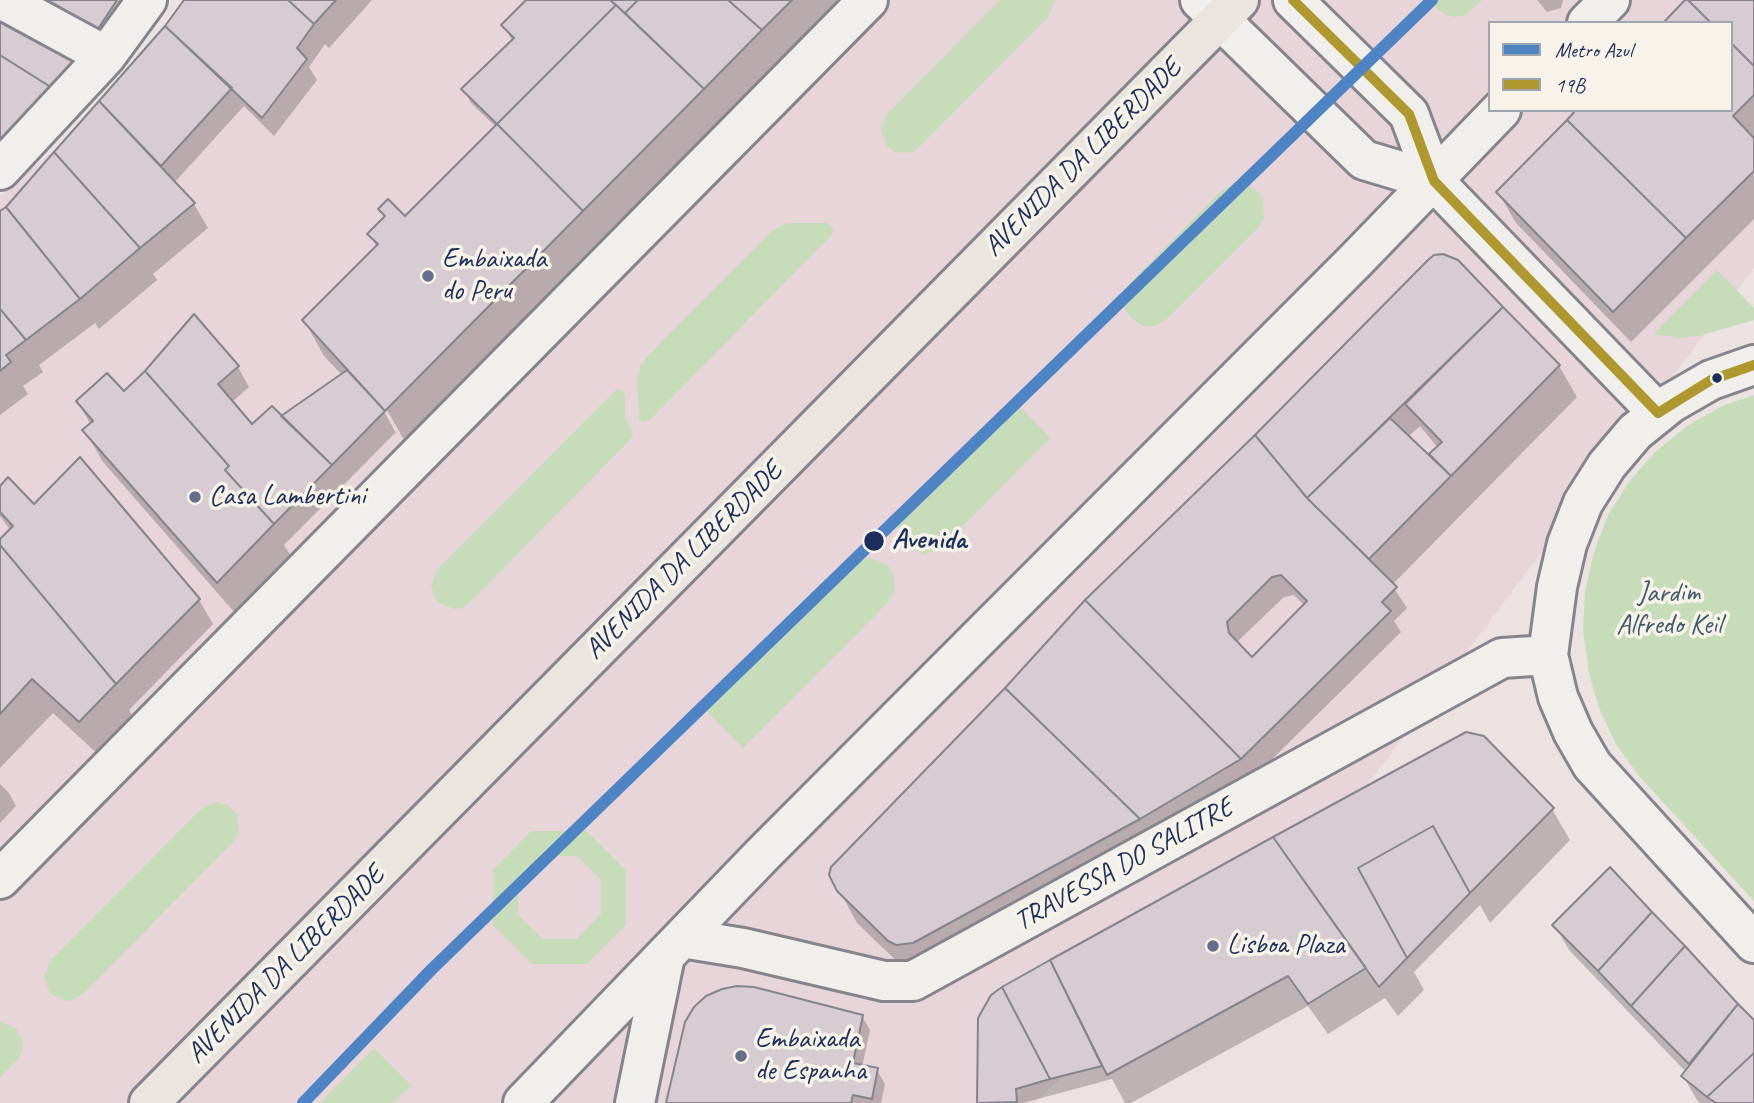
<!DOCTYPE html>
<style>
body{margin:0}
#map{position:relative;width:1754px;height:1103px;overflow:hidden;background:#ece2e2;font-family:Caveat,sans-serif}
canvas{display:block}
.legend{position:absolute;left:1488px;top:21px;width:245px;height:91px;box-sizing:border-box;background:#f7f3e8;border:2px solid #9fa5b1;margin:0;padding:9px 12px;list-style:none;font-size:21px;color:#1b2f5e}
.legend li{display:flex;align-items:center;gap:14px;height:35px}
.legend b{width:35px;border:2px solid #9fa5b1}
</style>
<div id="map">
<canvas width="1754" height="1103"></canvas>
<ul class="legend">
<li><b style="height:9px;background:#4e84c4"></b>Metro Azul</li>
<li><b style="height:9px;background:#af992e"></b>19B</li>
</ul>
</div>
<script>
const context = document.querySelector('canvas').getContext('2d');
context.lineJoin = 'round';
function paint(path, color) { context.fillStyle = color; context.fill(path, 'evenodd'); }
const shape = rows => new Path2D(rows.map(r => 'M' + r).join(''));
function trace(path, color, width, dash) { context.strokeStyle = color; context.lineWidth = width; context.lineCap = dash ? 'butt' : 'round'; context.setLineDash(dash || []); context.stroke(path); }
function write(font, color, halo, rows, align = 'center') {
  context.font = font + ' Caveat,sans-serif'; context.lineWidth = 7; context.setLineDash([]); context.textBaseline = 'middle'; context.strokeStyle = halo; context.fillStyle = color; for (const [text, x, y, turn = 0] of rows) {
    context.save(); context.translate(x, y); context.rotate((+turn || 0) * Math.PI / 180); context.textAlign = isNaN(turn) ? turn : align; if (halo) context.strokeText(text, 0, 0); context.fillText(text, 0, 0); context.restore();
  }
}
paint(shape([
 [183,0,1754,0,1754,268,1338,824,1034,1103,0,1103,0,196,109,103],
 [1490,23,1731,23,1731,110,1490,110]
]), '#e7d5d9');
paint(shape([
 [1000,0,1055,0,1048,17,920,146,912,152,904,153,895,152,887,146,881,130,887,114],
 [1431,0,1482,0,1465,15,1455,17,1446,15,1437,9],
 [1233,184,1246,184,1257,191,1263,199,1264,219,1258,228,1167,319,1156,326,1143,326,1132,318,1125,310,1123,301,1125,291,1131,282,1221,191],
 [793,223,828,223,833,229,833,233,650,420,643,422,639,420,637,381,640,366,644,360,772,231,785,224],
 [1717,270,1754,308,1754,320,1699,336,1680,338,1654,334],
 [616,390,622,390,625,395,625,415,633,436,630,440,470,602,462,608,454,609,437,602,431,586,437,570],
 [1754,395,1754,901,1639,776,1616,744,1599,708,1589,673,1583,630,1585,591,1594,552,1608,515,1629,482,1655,452,1687,426,1722,406],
 [1014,401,1050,438,942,547,924,555,906,547,900,539,898,529,900,519,906,511],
 [870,558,888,565,894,577,895,590,888,602,743,748,707,711,851,565,860,560],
 [217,802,228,805,237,814,239,831,234,841,83,994,75,999,67,1001,50,994,44,977,50,961,201,809],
 [531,831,587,831,626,870,626,925,587,964,532,964,493,925,493,870],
 [542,856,577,856,601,880,601,914,577,939,543,939,518,915,518,881],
 [0,1021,16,1028,23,1044,21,1054,16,1061,0,1078],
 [374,1048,411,1085,393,1103,320,1103]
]), '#c7ddba');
paint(shape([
 [6,0,142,0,0,184],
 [186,0,372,0,329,48,325,44,309,67,317,80,274,136,244,106,174,183,194,204,208,228,153,274,157,280,99,329,95,323,39,365,43,372,23,386,28,394,0,415,0,213,167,27],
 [529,0,841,0,720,122,723,126,407,445,383,403,380,404,397,435,395,433,284,545,291,556,235,613,103,462,85,431,91,425,78,402,124,394,146,372,194,317,238,367,249,387,231,403,252,426,281,419,342,375,324,356,304,320,377,247,369,234,385,218,381,210,405,219,496,127,471,103,464,89,513,41,503,26],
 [1537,0,1563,0,1561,8,1547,12],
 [1688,0,1754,0,1754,219,1631,342,1516,223,1498,192,1731,110,1731,23],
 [1435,257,1451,257,1457,261,1559,366,1577,397,1392,585,1407,608,1394,621,1401,632,1251,780,908,972,857,923,839,890,1256,436],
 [1420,426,1438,448,1429,457,1408,437],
 [1294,595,1305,606,1252,659,1237,642,1284,597],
 [0,488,199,600,213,624,129,710,135,720,100,756,53,713,0,768,0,541,11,531,0,516],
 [0,784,9,793,16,806,0,823],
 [1552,809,1570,840,1490,923,1480,905,1414,972,1424,990,1398,1016,1385,998,1328,1034,1308,1006,1131,1103,1125,1103,1112,1079,1023,1103,978,1103,979,1018,1003,988,1053,960],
 [1610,870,1754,1023,1754,1103,1700,1103,1697,1100,1683,1076,1686,1072,1569,950,1555,925],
 [862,1016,870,1030,862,1067,877,1070,885,1084,881,1103,669,1103]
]), '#0003');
const building = shape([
 [21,0,117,0,90,41,21,0],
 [184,0,288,0,314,24,297,48,307,59,262,118,165,26,184,0],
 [288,0,336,0,314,24,288,0],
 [526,0,610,0,616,5,497,124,461,89,514,38,501,25,526,0],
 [610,0,638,0,625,13,610,0],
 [638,0,728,0,762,30,704,89,625,13,638,0],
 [728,0,792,0,762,30,728,0],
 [1685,0,1688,0,1711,23,1663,23,1685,0],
 [1688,0,1754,0,1754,66,1731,43,1731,23,1711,23,1688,0],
 [616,5,704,89,583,211,497,124,616,5],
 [0,11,86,54,57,91,0,55,0,11],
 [165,26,232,88,161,166,99,101,165,26],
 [1731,43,1754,66,1754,95,1733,116,1754,138,1754,171,1686,238,1567,120,1576,110,1731,110,1731,43],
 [0,55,57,91,0,153,0,55],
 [99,101,195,203,140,248,54,152,99,101],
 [1567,120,1686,238,1613,312,1496,192,1567,120],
 [497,124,583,211,385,411,302,320,378,244,367,234,385,216,378,209,388,199,405,216,497,124],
 [54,152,140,248,80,299,6,207,54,152],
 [6,207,80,299,26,340,0,309,0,211,6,207],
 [1443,254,1458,260,1503,307,1307,498,1255,435,1428,260,1434,255,1443,254],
 [1503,307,1560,365,1451,476,1429,454,1442,442,1405,404,1503,307],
 [0,309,26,340,6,355,11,362,0,371,0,309],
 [194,314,239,366,218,384,252,424,272,406,332,465,274,524,225,470,229,466,145,371,194,314],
 [347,370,385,411,332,465,281,416,347,370],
 [145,371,229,466,225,470,274,524,217,583,82,430,93,421,76,401,107,373,124,391,145,371],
 [1390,418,1451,476,1369,559,1307,498,1390,418],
 [1255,435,1307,498,1397,587,1382,602,1391,611,1241,759,1085,600,1255,435],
 [1281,575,1307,601,1252,657,1229,633,1227,622,1272,577,1281,575],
 [80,457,200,599,116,684,0,545,0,539,13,526,0,512,0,486,8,477,34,504,80,457],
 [0,545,116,684,79,722,32,679,0,714,0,545],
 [1085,600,1241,759,1140,819,1005,688,1085,600],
 [1005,688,1140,819,913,943,896,945,888,941,837,891,829,875,831,867,1005,688],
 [1466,732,1484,736,1554,808,1470,893,1433,826,1358,868,1407,958,1379,987,1273,837,1466,732],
 [1433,826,1470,893,1407,958,1358,868,1433,826],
 [1273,837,1366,968,1308,1004,1288,976,1107,1075,1050,960,1273,837],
 [1610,867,1652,912,1598,971,1552,925,1610,867],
 [1652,912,1685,946,1631,1006,1598,971,1652,912],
 [1685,946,1738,1004,1689,1064,1631,1006,1685,946],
 [1050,960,1102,1066,1050,1079,1002,987,1050,960],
 [737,986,754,987,863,1015,853,1063,878,1068,872,1099,853,1095,851,1103,666,1103,685,1022,694,1007,706,996,722,989,737,986],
 [1002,987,1050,1079,1016,1089,1017,1102,977,1103,978,1018,991,995,1002,987],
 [1738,1004,1754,1020,1754,1053,1707,1097,1681,1076,1738,1004],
 [1754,1053,1754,1103,1716,1103,1707,1097,1754,1053]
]);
paint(building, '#d8cbd1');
trace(building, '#85848d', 2);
const street = shape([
 [3,0,106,56],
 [1200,0,1364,160,1434,181],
 [1293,0,1409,114,1434,181,1658,413],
 [1587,23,1610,0],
 [0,170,106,56,147,0],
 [1754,365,1711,380,1671,403,1635,432,1607,465,1583,503,1567,544,1557,587,1548,655,1558,697,1573,732,1592,765,1754,943],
 [0,879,868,0],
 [682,938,743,948,884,981,913,981,1502,658,1548,655],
 [523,1103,763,854,1356,260,1501,110],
 [635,1103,665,956]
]);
const primary = shape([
 [149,1103,1239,0]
]);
trace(street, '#85848d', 44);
trace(primary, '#85848d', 44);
trace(street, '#f1efeb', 38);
trace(primary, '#eae5de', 38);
trace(shape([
 [1293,0,1409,114,1434,181,1658,413,1711,380,1754,365]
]), '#af992e', 10);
trace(shape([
 [303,1103,432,969,1432,0]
]), '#4e84c4', 12);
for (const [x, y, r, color] of [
 [428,276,7,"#646e8c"],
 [1717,378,6,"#1b2f5e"],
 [195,497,7,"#646e8c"],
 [874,541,11,"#1b2f5e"],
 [1213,946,7,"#646e8c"],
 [741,1056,7,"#646e8c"]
]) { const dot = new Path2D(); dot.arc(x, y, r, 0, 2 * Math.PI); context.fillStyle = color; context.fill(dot); trace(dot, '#f7f3e8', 2.5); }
write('28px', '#1b2f5e', '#f7f3e8', [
 ["AVENIDA DA LIBERDADE",1083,158,-45],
 ["AVENIDA DA LIBERDADE",684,561,-45],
 ["TRAVESSA DO SALITRE",1124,865,-29],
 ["AVENIDA DA LIBERDADE",286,965,-45]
]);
write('28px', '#1b2f5e', '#f7f3e8', [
 ["Embaixada",442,260],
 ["do Peru",442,292],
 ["Casa Lambertini",209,497],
 ["Lisboa Plaza",1227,946],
 ["Embaixada",755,1040],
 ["de Espanha",755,1072]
], 'left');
write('bold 28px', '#1b2f5e', '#f7f3e8', [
 ["Avenida",892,541]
], 'left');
write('28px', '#3e5a6d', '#f7f3e8', [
 ["Jardim",1669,594],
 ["Alfredo Keil",1669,626]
]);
</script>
